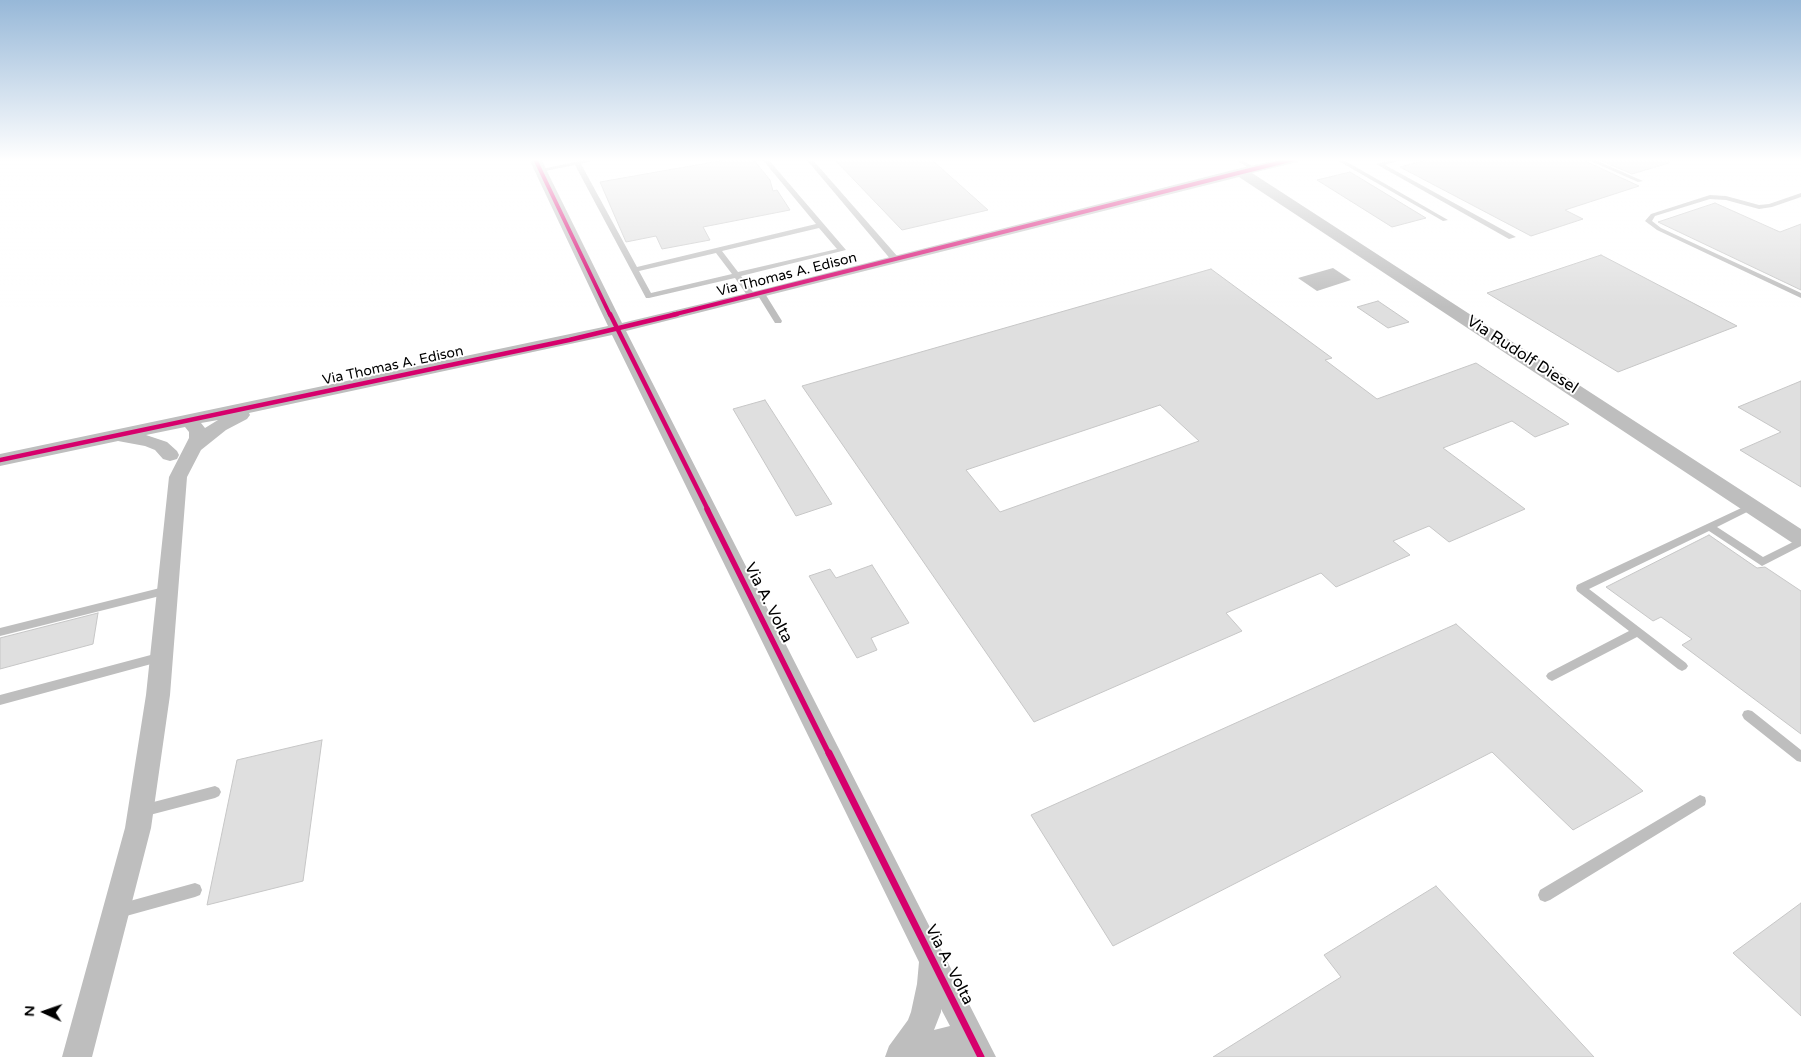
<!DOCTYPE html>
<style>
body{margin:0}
#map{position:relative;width:1801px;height:1057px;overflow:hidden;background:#fff;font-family:"Varela Round",sans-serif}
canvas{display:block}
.north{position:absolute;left:20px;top:987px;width:50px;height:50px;-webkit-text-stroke:4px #fff;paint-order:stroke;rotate:273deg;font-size:14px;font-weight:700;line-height:20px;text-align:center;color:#000}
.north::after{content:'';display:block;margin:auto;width:18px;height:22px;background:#000;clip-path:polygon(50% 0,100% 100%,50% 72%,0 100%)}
</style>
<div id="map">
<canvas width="1801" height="1057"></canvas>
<div class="north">N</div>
</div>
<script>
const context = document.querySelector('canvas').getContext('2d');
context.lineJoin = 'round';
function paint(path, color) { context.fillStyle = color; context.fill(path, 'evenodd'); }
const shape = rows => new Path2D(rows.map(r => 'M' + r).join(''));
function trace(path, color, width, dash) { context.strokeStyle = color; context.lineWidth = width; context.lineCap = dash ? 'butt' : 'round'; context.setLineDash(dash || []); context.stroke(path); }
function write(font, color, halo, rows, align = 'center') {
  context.font = font + ' "Varela Round",sans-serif'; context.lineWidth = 4; context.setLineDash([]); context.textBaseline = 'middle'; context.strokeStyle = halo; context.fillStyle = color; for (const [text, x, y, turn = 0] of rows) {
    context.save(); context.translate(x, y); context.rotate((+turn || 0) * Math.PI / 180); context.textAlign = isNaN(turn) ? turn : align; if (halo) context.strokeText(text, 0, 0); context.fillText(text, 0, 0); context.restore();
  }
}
paint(shape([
 [1333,268,1351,280,1317,291,1298,278]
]), '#bfbfbf');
const building = shape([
 [730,159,753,159,770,180,773,191,777,190,790,210,703,227,710,240,662,249,656,236,626,242,600,182,730,159],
 [834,159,931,159,988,210,902,230,834,159],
 [1430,159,1584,159,1585,161,1639,186,1565,210,1583,219,1531,236,1400,167,1430,159],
 [1597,159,1668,159,1669,163,1632,174,1597,159],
 [1350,172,1360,178,1426,218,1392,227,1317,180,1350,172],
 [1715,203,1780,232,1801,224,1801,290,1658,222,1715,203],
 [1601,255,1737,326,1618,372,1487,293,1601,255],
 [1211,269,1332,358,1325,360,1377,399,1476,363,1569,424,1535,437,1512,421,1443,448,1525,509,1449,542,1429,526,1393,541,1410,555,1336,587,1321,573,1226,613,1242,631,1034,722,802,386,1211,269],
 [1160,405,1199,441,1000,512,966,470,1160,405],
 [1378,301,1409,322,1388,328,1357,307,1378,301],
 [1801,381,1801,487,1740,450,1781,432,1738,407,1801,381],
 [765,400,832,504,796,516,733,409,765,400],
 [1709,535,1757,568,1765,567,1801,591,1801,734,1682,645,1692,639,1661,617,1653,621,1606,587,1709,535],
 [872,565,909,623,871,638,877,650,857,658,809,576,830,569,836,578,872,565],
 [98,613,93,644,0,669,0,638,98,613],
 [1456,624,1643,791,1573,830,1492,752,1113,946,1031,815,1456,624],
 [322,740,303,881,207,905,237,760,322,740],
 [1436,886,1594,1057,1213,1057,1341,977,1324,955,1436,886],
 [1801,903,1801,1016,1733,953,1801,903]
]);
paint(building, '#dfdfdf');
trace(building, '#c7c7c7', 1);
paint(shape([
 [589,159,599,159,581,164,637,267,816,224,762,159,768,159,846,250,741,276,756,296,752,298,749,298,735,278,649,298,646,298,575,165,540,172,537,170,589,159],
 [819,228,837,249,738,272,722,251,819,228],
 [716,253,732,274,651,293,639,271,716,253],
 [806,159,812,159,898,257,898,261,892,261,806,159],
 [1234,159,1241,159,1257,169,1252,170,1234,159],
 [1335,159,1342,159,1448,220,1443,221,1335,159],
 [1395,159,1404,159,1385,165,1516,237,1509,239,1376,164,1395,159],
 [1586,159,1593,159,1643,181,1638,182,1586,159],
 [1801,193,1801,197,1772,207,1759,209,1726,200,1710,199,1655,216,1652,221,1661,228,1801,293,1801,298,1657,230,1645,221,1651,214,1710,195,1726,196,1759,205,1769,204,1801,193],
 [758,292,764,292,782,321,781,323,775,323,757,294,758,292],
 [1752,503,1757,506,1755,508,1717,527,1763,557,1801,538,1801,546,1762,566,1709,531,1589,589,1686,663,1688,666,1686,669,1682,671,1678,669,1637,637,1556,679,1552,681,1548,679,1546,676,1548,673,1629,631,1577,591,1576,588,1577,585,1752,503],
 [168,586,172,587,173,590,172,593,0,636,0,628,168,586],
 [162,652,166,654,168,657,166,660,0,705,0,695,162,652],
 [1748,710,1752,711,1801,750,1801,762,1797,761,1744,719,1742,715,1744,711,1748,710],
 [215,786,219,788,221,792,219,796,215,798,142,817,137,815,136,811,137,807,142,805,215,786],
 [1700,795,1705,797,1706,801,1705,805,1550,900,1545,902,1540,900,1538,895,1540,890,1700,795],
 [195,883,200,885,202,890,200,895,195,897,119,918,114,916,112,911,114,906,119,904,195,883]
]), '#bebebe');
paint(shape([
 [529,159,541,159,622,323,760,290,1241,168,1281,159,1300,159,1298,162,1252,173,1801,529,1801,546,1794,544,1239,177,626,331,996,1057,885,1057,889,1046,908,1020,911,1012,917,984,919,962,612,335,249,413,250,415,247,419,226,430,201,450,187,477,170,695,151,828,92,1057,62,1057,125,828,146,695,169,477,189,438,189,432,185,427,146,435,167,442,177,451,179,455,177,459,170,461,163,459,155,450,145,446,118,441,0,466,0,454,608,326,529,159],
 [218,420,205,428,201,423,218,420],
 [941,1009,950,1026,934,1030,941,1012,941,1009]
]), '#bebebe');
trace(shape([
 [535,159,610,315],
 [672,315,1294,159]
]), '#d6006c', 4);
trace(shape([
 [610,314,708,510],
 [0,460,569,340,677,314]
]), '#d6006c', 4.5);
trace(shape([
 [707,509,829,754]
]), '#d6006c', 5.5);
trace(shape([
 [829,753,981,1057]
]), '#d6006c', 7);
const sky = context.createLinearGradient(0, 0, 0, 307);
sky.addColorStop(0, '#97b8d8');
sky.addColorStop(0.52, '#fff');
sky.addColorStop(1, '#ffffff00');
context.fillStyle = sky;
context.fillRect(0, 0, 1801, 307);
write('14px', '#000', '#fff', [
 ["Via Thomas A. Edison",787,275,-14],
 ["Via Thomas A. Edison",393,366,-12]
]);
write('16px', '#000', '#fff', [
 ["Via Rudolf Diesel",1522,355,33],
 ["Via A. Volta",768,603,63],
 ["Via A. Volta",949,965,63]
]);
</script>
